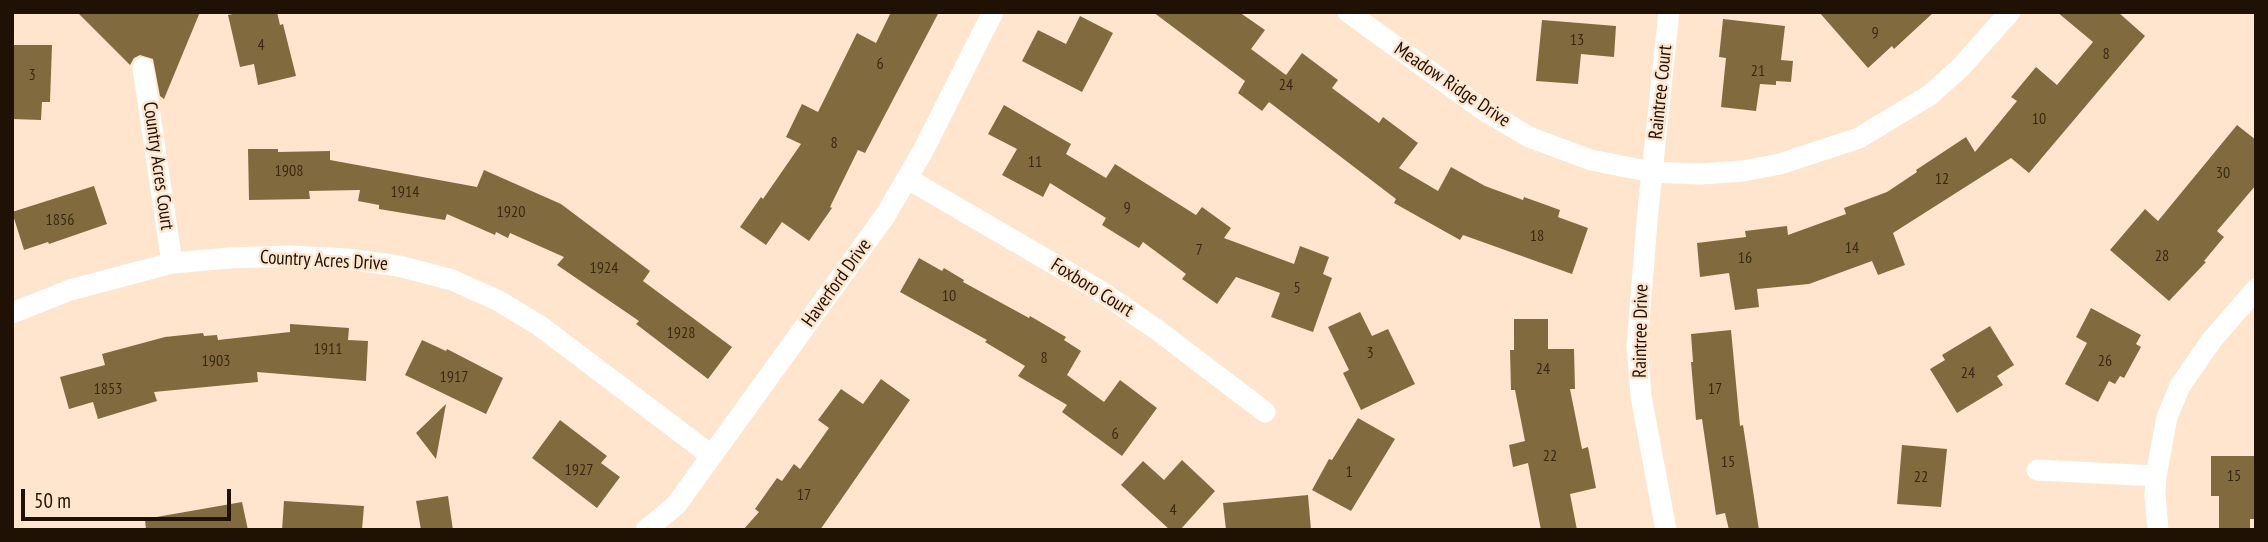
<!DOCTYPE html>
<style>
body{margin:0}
#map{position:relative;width:2268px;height:542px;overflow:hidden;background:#ffe5ce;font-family:"PT Sans Narrow",sans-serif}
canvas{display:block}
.frame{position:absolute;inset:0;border:14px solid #1f1104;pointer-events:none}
.scale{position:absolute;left:21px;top:489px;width:210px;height:32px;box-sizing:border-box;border:4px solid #1f1104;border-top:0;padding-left:9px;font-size:21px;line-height:24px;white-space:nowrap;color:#1f1104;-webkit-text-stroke:5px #ffe5ce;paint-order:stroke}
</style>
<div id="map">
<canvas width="2268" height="542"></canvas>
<div class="frame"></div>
<div class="scale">50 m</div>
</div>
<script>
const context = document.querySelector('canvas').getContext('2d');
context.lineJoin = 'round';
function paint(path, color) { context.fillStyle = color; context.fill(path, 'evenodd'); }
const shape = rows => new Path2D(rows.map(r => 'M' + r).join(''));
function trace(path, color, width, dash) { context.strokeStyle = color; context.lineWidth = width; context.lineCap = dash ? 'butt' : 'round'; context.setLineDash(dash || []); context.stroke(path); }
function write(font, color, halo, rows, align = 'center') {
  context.font = font + ' "PT Sans Narrow",sans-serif'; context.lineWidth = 5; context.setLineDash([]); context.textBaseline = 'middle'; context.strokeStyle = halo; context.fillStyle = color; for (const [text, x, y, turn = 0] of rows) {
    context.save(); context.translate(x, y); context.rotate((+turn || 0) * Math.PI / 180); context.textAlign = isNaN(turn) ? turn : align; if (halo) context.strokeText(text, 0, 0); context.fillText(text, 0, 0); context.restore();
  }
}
paint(shape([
 [77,12,200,12,164,99,160,96,153,59,140,55,134,58,130,65],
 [242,12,277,12,280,25,283,24,296,76,258,85,254,64,240,67,228,15],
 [891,12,939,12,865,153,858,150,830,207,832,208,809,241,782,222,766,245,740,227,761,197,763,199,801,144,786,137,802,104,818,112,857,33,876,43],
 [1153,12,1239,12,1265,30,1251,49,1286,75,1302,53,1338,80,1332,88,1379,123,1383,117,1418,143,1399,168,1438,191,1451,167,1485,186,1523,200,1524,197,1560,210,1558,217,1588,228,1572,274,1463,235,1460,240,1394,203,1396,199,1269,102,1262,111,1238,93,1245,81],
 [1819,12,1934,12,1894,49,1892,46,1868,68],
 [2057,12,2118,12,2145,36,2029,173,2011,158,1893,233,1905,265,1878,275,1872,261,1809,284,1757,289,1759,307,1735,310,1729,273,1700,277,1697,243,1746,237,1745,231,1787,226,1788,235,1846,214,1844,208,1887,192,1917,172,1916,170,1966,137,1975,152,2017,101,2011,97,2036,67,2057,85,2093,42],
 [1080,16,1113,33,1082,92,1022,61,1038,30,1066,44],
 [1723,19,1785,26,1781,60,1793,61,1791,82,1776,81,1776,85,1760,84,1756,111,1721,107,1726,58,1719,57],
 [1542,20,1616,26,1614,57,1581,54,1578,84,1536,81],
 [12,45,52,45,50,102,42,102,41,120,12,119],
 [1004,105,1071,144,1066,154,1106,178,1115,164,1196,215,1202,207,1231,228,1224,238,1294,264,1300,246,1329,257,1323,274,1332,278,1313,332,1271,317,1280,293,1236,277,1217,304,1182,279,1186,274,1143,242,1139,248,1102,225,1106,218,1050,183,1043,197,1002,175,1017,149,988,134],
 [2237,125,2256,140,2256,185,2217,231,2224,237,2204,261,2206,262,2169,301,2110,250,2145,209,2158,221],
 [248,149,278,149,278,152,330,151,330,160,477,187,484,170,561,204,650,271,643,281,732,347,708,379,636,324,639,321,557,265,564,257,510,233,508,238,496,232,495,235,447,214,445,220,379,209,379,205,358,201,360,190,309,191,310,199,249,200],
 [94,186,107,224,49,244,48,242,24,250,12,212],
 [919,258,942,271,944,268,964,280,963,282,1029,318,1030,316,1066,337,1064,340,1081,351,1067,375,1104,402,1120,380,1157,408,1122,456,1062,412,1067,405,1018,376,1025,366,985,342,987,340,900,292],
 [2091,308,2141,335,2136,344,2141,347,2124,378,2120,376,2115,384,2109,381,2098,402,2065,384,2087,343,2076,337],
 [1360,312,1372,336,1388,329,1415,384,1361,410,1343,373,1349,370,1328,327],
 [1514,319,1548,319,1548,349,1574,349,1575,389,1570,389,1582,449,1588,447,1596,488,1570,494,1577,530,1541,530,1528,463,1513,467,1509,445,1525,441,1515,390,1511,390,1510,350,1514,350],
 [290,324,349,328,348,340,368,341,366,381,257,372,258,382,154,392,157,401,98,419,93,402,69,409,60,377,105,365,102,354,165,337,203,333,204,336,217,335,218,340,290,332],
 [1990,326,2014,365,1997,376,2003,385,1957,413,1930,369,1945,360,1942,355],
 [1731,330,1740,426,1743,425,1759,530,1729,530,1725,513,1716,515,1702,419,1696,420,1691,362,1693,362,1691,334],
 [422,340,446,351,447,349,503,378,486,414,405,375],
 [881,379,910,400,820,530,743,530,759,512,755,509,777,478,782,481,794,464,800,469,829,428,818,420,841,389,863,404],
 [446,404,436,459,416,433],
 [1358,418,1395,439,1351,511,1312,490,1329,459,1332,460],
 [560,420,607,456,601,463,620,477,597,508,532,458],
 [1902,445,1947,449,1941,507,1897,504],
 [2211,456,2256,456,2256,519,2250,519,2250,530,2219,530,2219,496,2211,496],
 [1182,460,1215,491,1180,530,1170,530,1121,485,1143,461,1164,480],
 [1308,495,1311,530,1226,530,1223,503],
 [448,496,453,530,421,530,416,501],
 [284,501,364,506,362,530,282,530],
 [242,502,248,530,146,530,145,519]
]), '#816b3e');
trace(shape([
 [1348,12,1482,109,1529,137,1591,160,1652,172,1700,174,1743,171,1780,164,1859,138,1930,95,1961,67,2010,12],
 [143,68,172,263],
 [908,179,1097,289,1156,329,1265,412],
 [12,313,70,290,172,263,230,258,290,256,347,259,399,266,452,280,497,300,540,326,712,456],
 [2037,470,2156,476],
 [646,530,676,505,885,216,924,149,993,12],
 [1666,530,1641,396,1637,346,1648,210,1669,12],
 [2158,530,2155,496,2156,476,2167,417,2180,386,2211,341,2256,289]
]), '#fff', 21);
write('16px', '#382812', null, [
 ["9",1875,33],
 ["13",1577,40],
 ["4",261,45],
 ["8",2106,54],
 ["6",880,64],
 ["21",1758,71],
 ["3",32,75],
 ["24",1286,85],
 ["10",2039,119],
 ["8",834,143],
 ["11",1035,162],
 ["1908",289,171],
 ["30",2223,173],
 ["12",1942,179],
 ["1914",405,192],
 ["9",1127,208],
 ["1920",511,212],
 ["1856",60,220],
 ["18",1537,236],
 ["14",1852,248],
 ["7",1199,250],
 ["28",2162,256],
 ["16",1745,258],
 ["1924",604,268],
 ["5",1297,288],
 ["10",949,296],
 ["1928",681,333],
 ["1911",328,349],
 ["3",1370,353],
 ["8",1044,358],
 ["1903",216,361],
 ["26",2105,361],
 ["24",1543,369],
 ["24",1968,373],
 ["1917",454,377],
 ["1853",108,389],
 ["17",1715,389],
 ["6",1115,434],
 ["22",1550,456],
 ["15",1728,462],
 ["1927",579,470],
 ["1",1349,472],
 ["15",2234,476],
 ["22",1921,477],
 ["17",804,495],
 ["4",1173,510]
]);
write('19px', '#1f1104', '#ffe5ce', [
 ["Meadow Ridge Drive",1452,85,34],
 ["Raintree Court",1661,92,-84],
 ["Country Acres Court",158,166,82],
 ["Country Acres Drive",324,261,3],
 ["Haverford Drive",837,283,-54],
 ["Foxboro Court",1092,288,32],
 ["Raintree Drive",1641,331,-89]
]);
</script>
